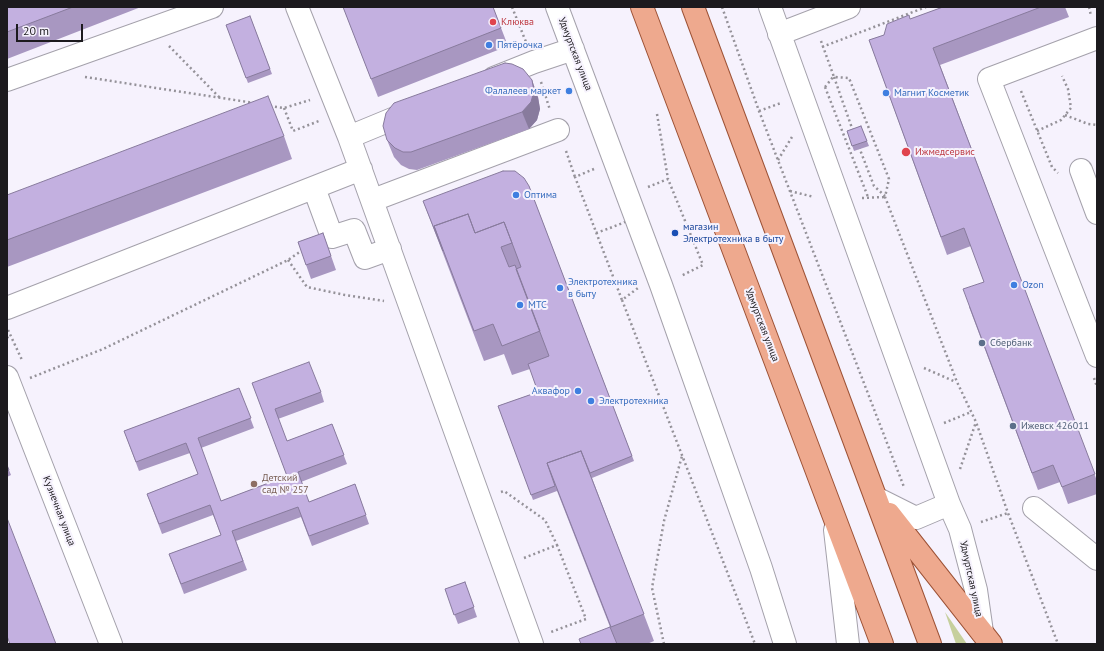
<!DOCTYPE html>
<meta charset="utf-8">
<style>
body{margin:0}
#map{position:relative;width:1104px;height:651px;overflow:hidden;background:#f6f2fd;font-family:"PT Sans",sans-serif}
canvas{display:block}
.frame{position:absolute;inset:0;border:8px solid #1c1a1e;pointer-events:none}
.scale{position:absolute;left:16px;top:24px;width:67px;height:18px;box-sizing:border-box;border:2px solid #1c1a1e;border-top:0;padding-left:5px;font-size:12px;line-height:14px;white-space:nowrap;color:#1c1a1e;-webkit-text-stroke:3px #f6f2fd;paint-order:stroke}
</style>
<div id="map">
<canvas width="1104" height="651"></canvas>
<div class="frame"></div>
<div class="scale">20 m</div>
</div>
<script>
const context = document.querySelector('canvas').getContext('2d');
context.lineJoin = 'round';
function paint(path, color) { context.fillStyle = color; context.fill(path, 'evenodd'); }
const shape = rows => new Path2D(rows.map(r => 'M' + r).join(''));
function trace(path, color, width, dash) { context.strokeStyle = color; context.lineWidth = width; context.lineCap = dash ? 'butt' : 'round'; context.setLineDash(dash || []); context.stroke(path); }
function write(font, color, halo, rows, align = 'center') {
  context.font = font + ' "PT Sans",sans-serif'; context.lineWidth = 4; context.setLineDash([]); context.textBaseline = 'middle'; context.strokeStyle = halo; context.fillStyle = color; for (const [text, x, y, turn = 0] of rows) {
    context.save(); context.translate(x, y); context.rotate((+turn || 0) * Math.PI / 180); context.textAlign = isNaN(turn) ? turn : align; if (halo) context.strokeText(text, 0, 0); context.fillText(text, 0, 0); context.restore();
  }
}
paint(shape([
 [945,612,967,644,956,644]
]), '#c6cf9d');
const minor = shape([
 [297,7,349,137],
 [557,7,661,285,761,568,785,644],
 [770,7,949,504,960,529,976,590,982,632],
 [779,34,849,7],
 [1097,38,989,79,1097,356],
 [494,78,534,62,573,49],
 [7,80,212,7],
 [412,111,349,137,532,644],
 [1081,170,1097,213],
 [314,188,332,237,354,230,365,258,390,249],
 [373,200,558,130],
 [7,308,361,169],
 [7,377,111,644],
 [876,498,916,518,949,504],
 [1034,508,1097,559],
 [835,530,848,644]
]);
const major = shape([
 [642,7,882,644],
 [693,7,930,644],
 [889,514,991,644]
]);
trace(minor, '#a4a1ab', 24);
trace(major, '#9d5236', 24);
trace(shape([
 [512,7,526,42],
 [722,7,759,111,904,487],
 [1089,7,1091,16],
 [821,41,834,77,849,78,889,179,885,197,957,382,976,422,1008,513,1058,644],
 [169,46,220,98],
 [822,47,926,7],
 [85,77,254,103],
 [834,77,853,131],
 [541,82,550,110],
 [825,87,868,197],
 [825,87,833,77],
 [1021,91,1052,167,1058,173],
 [270,106,284,108,310,100],
 [284,108,293,131,319,121],
 [759,111,781,103],
 [657,114,668,179],
 [1065,115,1088,124,1097,125],
 [1037,131,1061,120,1071,108,1068,89,1062,76],
 [859,147,874,186,885,196],
 [566,151,575,177],
 [778,160,792,137],
 [594,169,575,177,622,300,638,288],
 [648,187,668,179,703,265,681,276],
 [790,191,814,197],
 [862,198,885,197],
 [596,233,610,228],
 [288,260,307,287,345,295,384,301],
 [622,300,755,644],
 [8,330,22,360],
 [7,338,10,334],
 [924,368,956,382],
 [30,378,103,349,288,260,304,249],
 [1094,378,1097,387],
 [944,423,971,412],
 [960,469,976,422],
 [501,492,504,491,545,520,557,545],
 [981,522,1008,513],
 [524,558,557,545,586,619,551,632],
 [664,644,652,588,664,521,682,456]
]), '#959299', 2.5, [2, 3]);
trace(minor, '#fff', 22);
trace(major, '#eea98e', 22);
trace(shape([
 [610,228,625,222]
]), '#959299', 2.5, [2, 3]);
paint(shape([
 [7,7,141,7,7,59],
 [343,7,493,7,508,46,378,97],
 [943,7,1065,7,1069,17,940,65,1097,481,1097,494,1068,504,1060,482,1038,490,969,307,984,282,971,246,947,255,869,40,884,35,911,19],
 [250,16,272,74,248,83,226,25],
 [538,97,540,109,537,120,529,129,417,170,409,169,401,165,394,157,387,140],
 [861,126,869,146,854,151,847,131],
 [284,136,292,159,7,267,7,195],
 [529,186,634,461,592,478,654,641,647,644,581,644,610,627,557,491,533,500,498,406,538,392,530,369,512,375,504,354,484,361,423,201],
 [323,233,336,270,311,279,298,242],
 [252,383,321,392,324,402,278,419,287,441,332,424,347,464,301,482,309,502,355,484,369,524,312,546,301,517,236,541,247,570,184,594,169,554,221,535,213,515,162,534,147,494,198,474,190,453,139,471,124,431,239,388,254,428,201,448,221,501,287,476],
 [7,465,11,475,7,477],
 [465,582,477,617,458,624,445,589]
]), '#a897c1');
paint(shape([
 [532,80,538,97,540,109,537,120,529,129,522,112]
]), '#887b9d');
const building = shape([
 [7,7,73,7,7,32,7,7],
 [343,7,493,7,501,28,371,79,343,7],
 [943,7,1041,7,933,48,1095,474,1062,487,1053,465,1032,473,963,289,984,282,964,228,941,237,869,40,884,35,887,24,909,15,910,19,943,7],
 [250,16,270,69,246,78,226,25,250,16],
 [505,63,512,64,523,69,532,80,534,91,531,102,522,112,411,152,403,152,395,148,387,140,383,126,386,113,394,103,505,63],
 [268,96,284,136,7,240,7,195,268,96],
 [861,126,867,141,852,146,847,131,861,126],
 [503,171,515,171,524,178,529,186,632,456,590,473,581,451,547,463,555,486,531,495,498,406,538,392,528,364,549,356,516,269,521,267,512,243,504,222,475,233,468,214,434,226,443,251,423,201,503,171],
 [468,214,475,233,504,222,512,243,501,247,509,267,515,265,540,331,502,346,493,324,474,331,434,226,468,214],
 [323,233,331,256,306,265,298,242,323,233],
 [309,362,321,392,275,409,287,441,332,424,344,455,298,472,309,502,355,484,366,515,309,536,298,507,232,531,243,561,181,584,169,554,221,535,210,505,159,524,147,494,198,474,186,443,136,462,124,431,239,388,251,418,198,438,221,501,287,476,252,383,309,362],
 [581,451,644,614,611,627,547,463,581,451],
 [7,465,9,470,7,471,7,465],
 [7,518,56,644,10,644,7,636,7,518],
 [465,582,474,607,454,615,445,589,465,582],
 [610,627,617,644,581,644,579,639,610,627]
]);
paint(building, '#c3b0e0');
trace(building, '#887b9d', 1);
for (const [x, y, r, color] of [
 [493,22,4,"#e0444e"],
 [489,45,4,"#3f7fe0"],
 [569,91,4,"#3f7fe0"],
 [886,93,4,"#3f7fe0"],
 [906,152,5,"#e0444e"],
 [516,195,4,"#3f7fe0"],
 [675,233,4,"#1a4fb4"],
 [1014,285,4,"#3f7fe0"],
 [560,288,4,"#3f7fe0"],
 [520,305,4,"#3f7fe0"],
 [982,343,4,"#5c6f8a"],
 [578,391,4,"#3f7fe0"],
 [591,401,4,"#3f7fe0"],
 [1013,426,4,"#5c6f8a"],
 [254,484,4,"#8d6e63"]
]) { const dot = new Path2D(); dot.arc(x, y, r, 0, 2 * Math.PI); context.fillStyle = color; context.fill(dot); trace(dot, '#f6f2fd', 1.5); }
write('10px', '#be3a42', '#f6f2fd', [
 ["Клюква",501,22],
 ["Ижмедсервис",915,152]
], 'left');
write('10px', '#366cbe', '#f6f2fd', [
 ["Пятёрочка",497,45],
 ["Фалалеев маркет",561,91,"right"],
 ["Магнит Косметик",894,93],
 ["Оптима",524,195],
 ["Электротехника",568,282],
 ["в быту",568,294],
 ["Ozon",1022,285],
 ["МТС",528,305],
 ["Аквафор",570,391,"right"],
 ["Электротехника",599,401]
], 'left');
write('10px', '#1c1a1e', '#f6f2fd', [
 ["Удмуртская улица",575,54,69],
 ["Удмуртская улица",762,325,69],
 ["Кузнечная улица",59,511,69],
 ["Удмуртская улица",971,579,78]
]);
write('10px', '#164399', '#f6f2fd', [
 ["магазин",683,227],
 ["Электротехника в быту",683,239]
], 'left');
write('10px', '#4e5e75', '#f6f2fd', [
 ["Сбербанк",990,343],
 ["Ижевск 426011",1021,426]
], 'left');
write('10px', '#785e54', '#f6f2fd', [
 ["Детский",262,478],
 ["сад № 257",262,490]
], 'left');
</script>
